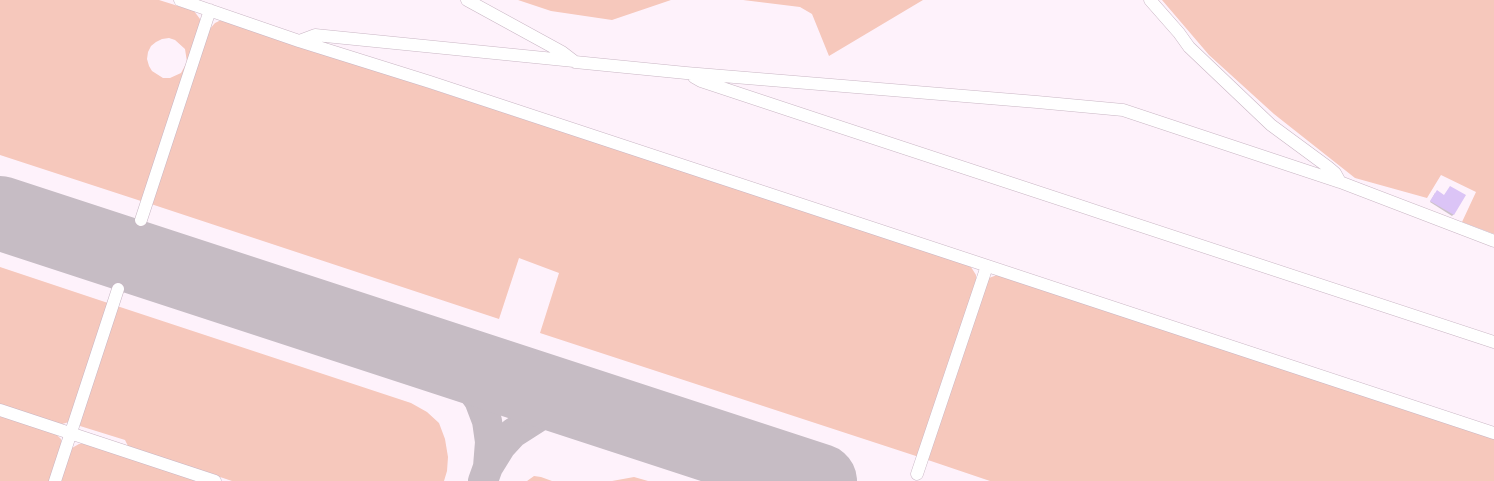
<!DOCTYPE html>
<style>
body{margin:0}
canvas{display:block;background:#fef2fb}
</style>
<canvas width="1494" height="481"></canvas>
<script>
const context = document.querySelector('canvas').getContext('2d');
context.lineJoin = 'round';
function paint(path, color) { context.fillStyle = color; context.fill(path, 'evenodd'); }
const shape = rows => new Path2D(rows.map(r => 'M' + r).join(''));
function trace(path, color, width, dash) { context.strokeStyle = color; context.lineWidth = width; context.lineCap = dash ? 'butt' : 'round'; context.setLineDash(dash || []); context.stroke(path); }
paint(shape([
 [0,0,159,0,194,11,200,19,201,31,144,202,0,155],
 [169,38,175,40,185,49,187,62,181,73,170,78,163,78,152,71,149,66,147,59,148,52,151,46,156,42,162,39],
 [518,0,671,0,612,20,551,11],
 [743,0,923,0,829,56,812,14,800,7],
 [1162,0,1494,0,1494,234,1462,222,1476,192,1441,175,1427,198,1355,178,1274,114,1209,55],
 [221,20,963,263,971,267,976,275,976,282,919,457,540,333,559,273,519,258,499,319,151,204,208,31,215,23],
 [0,267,111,304,69,422,62,424,0,407],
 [997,275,1007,277,1494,438,1494,481,990,481,925,459,989,278],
 [117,306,411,403,427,412,439,423,445,439,448,457,447,471,444,481,232,481,128,446,125,440,80,426,79,420],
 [0,414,54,432,61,439,63,448,53,481,0,481],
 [84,443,200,481,60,481,72,448,79,444],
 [534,476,541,477,552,481,527,481],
 [634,477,648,481,612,481]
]), '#f6c8bc');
paint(shape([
 [1435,193,1444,196,1454,214,1452,216,1430,202]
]), '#0003');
trace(shape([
 [422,351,444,362,455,370,464,379,479,400,487,421,490,442,488,467,483,481],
 [488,467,501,446,513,433,538,417,549,413,574,408,587,409,620,415]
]), '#c6bcc4', 30);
trace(shape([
 [0,213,820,481]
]), '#c6bcc4', 74);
paint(shape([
 [1450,186,1466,195,1454,215,1430,201,1437,190,1444,195]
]), '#dbc4f6');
const minor = shape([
 [180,0,299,41,430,82,1494,433],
 [467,0,562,52,575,62,686,73,1037,102,1123,110,1340,182,1494,241],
 [1150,0,1179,33,1189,47,1271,125,1328,167,1335,173,1340,182],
 [299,41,315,35,574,61],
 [694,77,701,81,840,127,1494,342],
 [141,220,210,10],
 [0,410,215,481],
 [917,474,987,266],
 [55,481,118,289]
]);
trace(minor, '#c9b6c4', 13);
trace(minor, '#fff', 12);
</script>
